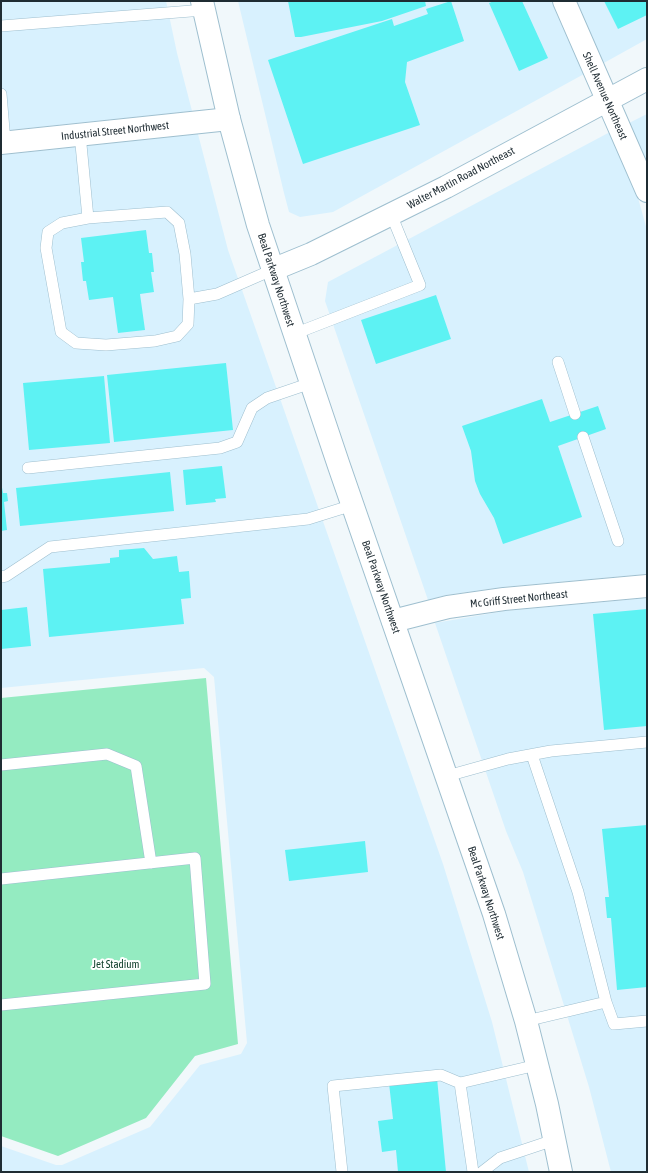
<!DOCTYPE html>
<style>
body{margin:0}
#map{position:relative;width:648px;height:1173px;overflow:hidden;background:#f1f8fb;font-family:"Asap Condensed",sans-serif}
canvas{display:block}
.frame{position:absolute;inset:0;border:2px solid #1f2c33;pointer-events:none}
</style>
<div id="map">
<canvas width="648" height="1173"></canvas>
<div class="frame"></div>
</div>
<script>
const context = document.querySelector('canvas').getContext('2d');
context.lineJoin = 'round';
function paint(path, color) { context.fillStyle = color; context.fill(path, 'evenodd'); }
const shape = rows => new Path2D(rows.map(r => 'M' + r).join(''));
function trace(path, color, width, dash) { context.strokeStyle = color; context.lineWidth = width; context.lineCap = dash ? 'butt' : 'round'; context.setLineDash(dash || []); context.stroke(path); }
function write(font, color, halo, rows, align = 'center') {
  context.font = font + ' "Asap Condensed",sans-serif'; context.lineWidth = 4; context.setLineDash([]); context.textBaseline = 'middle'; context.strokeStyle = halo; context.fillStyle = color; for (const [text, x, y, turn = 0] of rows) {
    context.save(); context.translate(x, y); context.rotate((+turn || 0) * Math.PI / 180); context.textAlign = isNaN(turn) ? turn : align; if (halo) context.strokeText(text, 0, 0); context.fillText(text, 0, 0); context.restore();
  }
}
paint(shape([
 [1,1,166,1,177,53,192,111,1,131],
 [238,1,552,1,584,74,333,212,300,217,289,212,284,193],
 [575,1,647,1,647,39,602,64],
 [647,114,647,165,629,123],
 [610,132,638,198,647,230,647,574,503,587,446,595,428,600,325,301,328,282],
 [198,134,228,250,443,864,492,1022,529,1172,1,1172,1,1146,56,1165,62,1165,150,1127,200,1065,241,1054,247,1043,214,677,204,668,1,688,1,155],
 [647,598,647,1172,611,1172,589,1087,523,872,506,831,435,623,505,611]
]), '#d8f1fe');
paint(shape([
 [206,678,238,1044,195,1056,146,1118,58,1156,1,1136,1,698]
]), '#94ebc1');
paint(shape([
 [288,1,425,1,426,6,382,21,301,37,295,37],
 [451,1,464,41,407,62,405,82,420,125,303,164,268,60,392,19,394,26,428,14,426,9],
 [494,1,522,1,548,58,519,71,489,3],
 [604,1,647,1,647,15,618,29],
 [146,230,149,253,152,253,154,272,151,272,154,292,140,294,145,330,118,333,113,297,89,300,86,281,83,281,81,262,84,262,81,238],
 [436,295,451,339,376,364,361,320],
 [226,363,233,430,114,442,107,375],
 [104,376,110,443,29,450,23,383],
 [542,399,550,422,598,406,606,429,558,446,582,517,503,544,494,518,480,494,475,481,471,451,462,426],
 [222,466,226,498,215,499,216,502,186,505,183,470],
 [170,472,174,511,20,526,16,488],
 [1,482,3,493,7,493,8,501,4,502,7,530,1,531],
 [144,548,153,559,177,556,179,572,189,571,191,598,181,599,184,624,49,637,43,569,110,563,110,558,119,557,119,550],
 [27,607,31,646,1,649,1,610],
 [647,609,647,726,604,730,593,614],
 [647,825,647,987,617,990,611,918,607,918,605,897,609,897,602,829],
 [365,841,368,872,289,881,285,850],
 [437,1078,446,1172,398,1172,396,1150,382,1152,378,1121,393,1119,389,1083]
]), '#5df2f3');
const service = shape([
 [1,26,204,10],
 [1,94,5,142],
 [80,134,88,218,167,212,179,223,185,254,189,299,217,294,272,270],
 [88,218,62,223,48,232,46,248,61,332,76,343,106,345,155,341,177,336,188,324,189,299],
 [294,334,420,285,391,214],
 [558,362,575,414],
 [583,437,618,541],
 [28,468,220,448,237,442,252,408,267,398,311,383],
 [1,577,6,576,50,547,308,519,353,505],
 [532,755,578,892,606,1002],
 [1,765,107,754,136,766,151,863],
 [447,776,508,759,551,751,647,742],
 [1,879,195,858,205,984,1,1005],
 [526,1021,606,1002,614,1024,647,1021],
 [342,1172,333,1086,441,1075,460,1083],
 [473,1172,460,1083,537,1065],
 [482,1172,500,1158,554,1140]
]);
const minor = shape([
 [564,1,647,191],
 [1,143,229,119],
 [393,621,448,607,504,599,647,586]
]);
const tertiary = shape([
 [272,270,311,254,446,187,647,79]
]);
const secondary = shape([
 [202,1,229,119,258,225,339,466,494,914,526,1021,547,1104,561,1172]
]);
trace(service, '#9ebfcf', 12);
trace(minor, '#9ebfcf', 24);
trace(tertiary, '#9ebfcf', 24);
trace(secondary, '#9ebfcf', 24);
trace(service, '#fff', 11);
trace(minor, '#fff', 22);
trace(tertiary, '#fff', 22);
trace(secondary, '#fff', 22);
write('11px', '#1f2c33', '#fff', [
 ["Shell Avenue Northeast",605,96,66],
 ["Industrial Street Northwest",115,131,-6],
 ["Walter Martin Road Northeast",461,178,-28],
 ["Beal Parkway Northwest",276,280,72],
 ["Beal Parkway Northwest",381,587,71],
 ["Mc Griff Street Northeast",519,599,-6],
 ["Beal Parkway Northwest",486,893,72]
]);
write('11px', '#13432f', '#fff', [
 ["Jet Stadium",116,965]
]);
</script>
